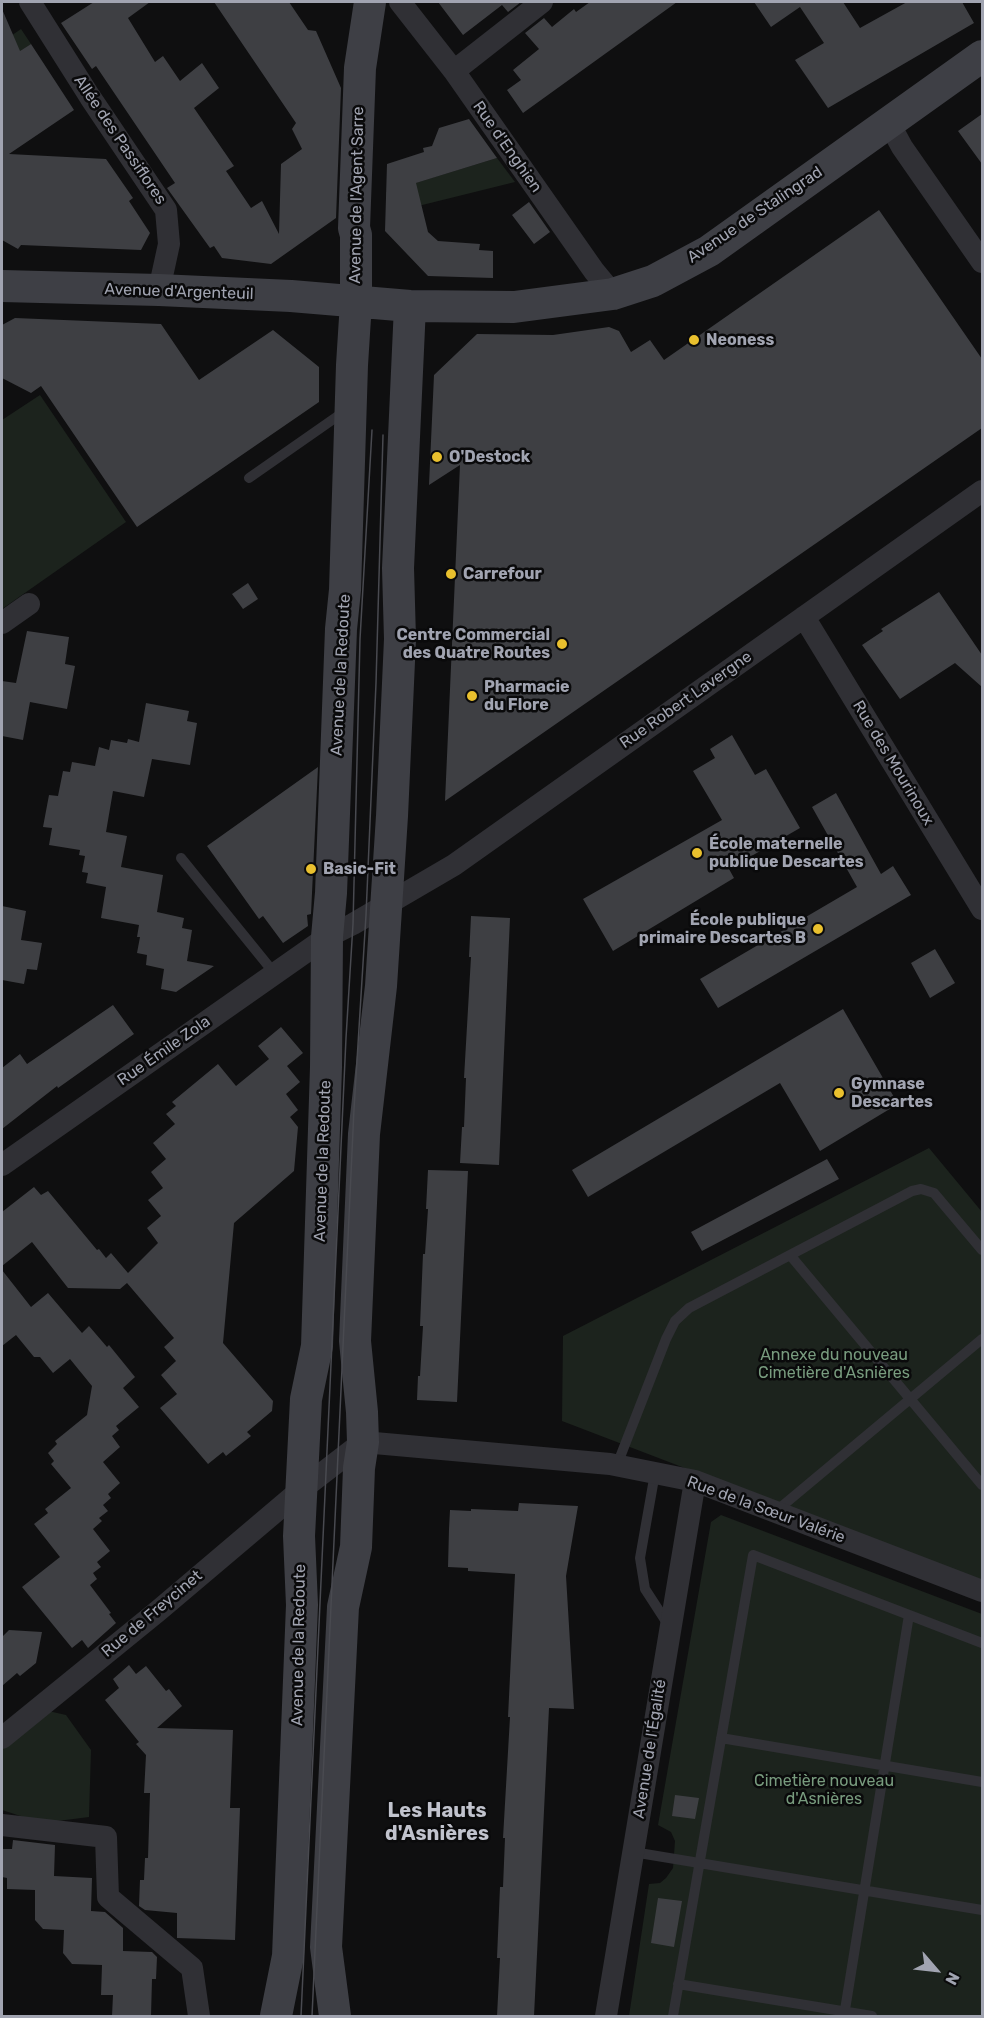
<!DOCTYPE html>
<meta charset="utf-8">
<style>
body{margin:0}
#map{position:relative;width:984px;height:2018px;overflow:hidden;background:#0f0f10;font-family:Rubik,sans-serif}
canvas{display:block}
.frame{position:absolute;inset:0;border:3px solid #a1a4b1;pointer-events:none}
.north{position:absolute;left:906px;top:1940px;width:60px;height:60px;-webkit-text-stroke:4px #0a0a0b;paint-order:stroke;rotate:118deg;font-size:16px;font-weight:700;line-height:24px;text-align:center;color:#a1a4b1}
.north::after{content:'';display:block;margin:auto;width:21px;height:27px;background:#a1a4b1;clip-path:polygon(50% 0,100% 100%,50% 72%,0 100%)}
</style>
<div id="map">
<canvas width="984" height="2018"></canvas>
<div class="frame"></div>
<div class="north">N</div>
</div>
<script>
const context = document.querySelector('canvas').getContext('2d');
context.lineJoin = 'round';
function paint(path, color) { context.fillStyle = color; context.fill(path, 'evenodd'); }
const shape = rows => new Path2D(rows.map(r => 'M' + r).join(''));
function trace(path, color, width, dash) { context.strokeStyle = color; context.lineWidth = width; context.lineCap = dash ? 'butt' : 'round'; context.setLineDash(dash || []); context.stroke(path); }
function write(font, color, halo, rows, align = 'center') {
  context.font = font + ' Rubik,sans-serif'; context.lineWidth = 5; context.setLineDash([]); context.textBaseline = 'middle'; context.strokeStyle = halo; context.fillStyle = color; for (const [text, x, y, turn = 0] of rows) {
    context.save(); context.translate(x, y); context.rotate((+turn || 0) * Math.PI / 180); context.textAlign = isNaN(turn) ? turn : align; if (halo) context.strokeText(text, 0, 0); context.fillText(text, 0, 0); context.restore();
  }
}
paint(shape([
 [21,29,31,44,2,63,2,42],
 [497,158,515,182,386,214,386,192],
 [40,395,126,522,2,609,2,420],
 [929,1148,982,1212,982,1582,562,1421,563,1336],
 [721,1515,982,1614,982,2016,629,2016,649,1884,660,1883,666,1878,673,1868,675,1841,671,1832,658,1825,711,1522],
 [44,1710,66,1715,91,1750,89,1817,42,1823,2,1810,2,1748]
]), '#1c231d');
paint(shape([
 [94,2,150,2,128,18,155,62,163,56,180,81,202,63,219,88,194,108,234,166,226,171,251,208,262,201,279,234,281,164,302,149,292,129,296,123,214,2,289,2,308,30,316,31,341,88,336,218,271,264,222,258,214,246,210,248,167,188,175,183,96,66,92,69,61,23],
 [438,2,521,2,508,12,502,5,463,35],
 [590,2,677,2,523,113,507,90,521,80,513,70,539,49,525,33,544,18,552,27,574,9,576,12],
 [754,2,843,2,860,28,907,2,962,2,974,23,828,108,795,60,824,43,800,7,771,27],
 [2,9,20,51,31,44,74,110,9,154,106,159,133,198,129,201,150,233,141,250,21,245,18,249,2,240],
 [982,114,982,164,958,131],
 [469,119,497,158,416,183,428,232,438,241,480,244,479,250,493,251,493,278,428,276,385,231,387,164,424,152,423,148,432,146,439,128],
 [529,202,550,232,534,244,512,215],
 [879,210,982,359,982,428,445,801,460,465,429,485,434,375,477,334,553,335,609,327,619,331,631,352,650,340,664,360],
 [15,318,161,324,199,380,273,330,319,367,319,402,137,527,41,386,31,393,2,378,2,325],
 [248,583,258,599,243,609,232,594],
 [939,592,982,655,982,687,955,663,900,699,862,645,883,631,881,629],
 [27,631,69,637,65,664,75,666,67,709,30,702,23,740,2,736,2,681,16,683],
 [146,703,189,711,187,721,197,723,190,765,152,759,144,797,113,791,106,832,127,836,121,867,163,875,157,912,184,918,182,928,192,930,187,961,214,966,176,992,161,989,164,969,146,965,147,955,137,953,140,937,137,937,139,925,101,918,106,887,86,883,88,873,82,872,85,856,79,855,80,850,49,845,52,828,43,827,49,795,58,796,63,771,70,772,72,762,95,766,99,747,109,750,111,740,127,743,128,739,139,742],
 [732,735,755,775,766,769,800,828,729,869,734,878,613,951,583,899,722,820,693,771,715,758,710,749],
 [318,767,311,914,307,915,308,926,283,943,263,916,259,919,207,846],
 [836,793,881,874,893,866,911,895,718,1008,700,979,857,887,812,807],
 [2,906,26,911,21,940,42,943,37,970,27,969,24,984,2,980],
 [471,916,510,918,499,1165,460,1163,462,1127,464,1127,466,1078,464,1078,471,957,469,957],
 [935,949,955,983,930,998,911,963],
 [113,1005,134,1034,58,1088,57,1086,2,1129,2,1068,20,1054,27,1064],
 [843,1009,898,1104,820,1151,780,1083,588,1197,572,1170],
 [281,1027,303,1053,287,1066,300,1082,286,1094,298,1110,290,1117,298,1127,294,1171,234,1223,223,1343,273,1401,272,1411,247,1432,251,1436,226,1456,223,1452,208,1464,160,1408,177,1394,161,1375,176,1361,164,1347,174,1338,127,1283,120,1289,68,1288,32,1242,2,1266,2,1212,34,1187,41,1195,48,1191,97,1250,99,1249,106,1258,111,1253,128,1273,158,1243,147,1228,161,1216,148,1200,163,1188,151,1172,166,1159,153,1143,175,1124,166,1114,176,1106,172,1102,218,1064,236,1086,269,1059,258,1046],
 [827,1159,839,1179,702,1251,691,1232],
 [428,1170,468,1171,457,1402,417,1400,418,1376,420,1376,423,1326,420,1326,423,1254,425,1254,428,1209,426,1209],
 [2,1270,31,1307,48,1293,82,1333,89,1326,107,1347,109,1345,135,1377,123,1388,139,1407,116,1426,119,1430,112,1436,120,1447,103,1462,120,1483,108,1494,111,1498,103,1505,108,1511,99,1518,102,1521,93,1529,110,1551,97,1562,101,1567,93,1573,97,1579,90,1585,111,1613,109,1614,116,1623,88,1648,82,1640,72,1648,22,1587,60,1557,34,1524,48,1513,45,1509,71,1488,51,1464,54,1461,48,1453,57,1444,55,1441,87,1415,92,1386,70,1359,53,1373,40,1357,34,1357,16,1335,2,1346],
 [519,1503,578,1506,566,1576,574,1709,549,1708,534,2016,497,2016,500,1958,497,1958,500,1887,503,1887,505,1838,503,1838,510,1717,508,1717,515,1574,468,1571,468,1568,448,1567,449,1529,450,1510,471,1511,471,1509,518,1511],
 [9,1630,42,1632,36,1663,20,1676,17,1673,2,1686,2,1637],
 [129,1665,136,1674,146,1666,166,1691,169,1689,182,1706,157,1728,233,1730,230,1808,240,1808,235,1940,177,1938,177,1913,145,1910,139,1906,140,1880,144,1880,145,1858,148,1858,150,1793,144,1793,146,1755,136,1744,139,1742,105,1700,119,1688,113,1679],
 [675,1795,699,1798,695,1819,672,1816],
 [13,1840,55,1845,54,1876,92,1878,91,1911,105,1912,123,1928,123,1951,152,1952,157,1957,156,1979,152,1979,151,2016,112,2016,113,1995,101,1995,102,1965,72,1964,63,1953,64,1930,43,1929,35,1920,35,1890,7,1889,7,1878,2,1877,2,1849,12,1849],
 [658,1898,682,1901,674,1947,651,1943]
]), '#3e3f43');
trace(shape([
 [249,478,345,411],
 [181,858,275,974],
 [790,1255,982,1485],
 [617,1465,666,1339,675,1321,689,1308,912,1191,921,1189,934,1193,982,1250],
 [655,1473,640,1558,645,1589,669,1626],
 [775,1512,982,1339],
 [721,1738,982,1782],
 [633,1852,982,1910],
 [678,1984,872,2016],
 [673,2016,753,1555,982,1643],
 [844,2016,909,1615]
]), '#303035', 10);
trace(shape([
 [30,2,90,97,166,210,169,244,159,290],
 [400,2,454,71,594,271,613,294],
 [454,71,542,2],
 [889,123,902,147,982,262],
 [804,617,982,909],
 [2,623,29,604],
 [2,1165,327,937,353,924,454,865,982,491],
 [2,1738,158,1611,302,1489,363,1442,610,1464,695,1481,982,1591],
 [2,1825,106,1837,108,1897,192,1968,199,2016],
 [606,2016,695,1481]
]), '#303035', 22);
trace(shape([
 [2,286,159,290,291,296,410,306,514,307,613,294,653,281,709,251,982,56],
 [276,2016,288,1956,302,1605,299,1536,306,1399,317,1346,326,1067,327,937,331,893,341,629,345,590,352,365,356,302,356,235,354,228,360,68,370,2],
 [335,2016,326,1947,343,1607,356,1547,359,1468,363,1442,362,1412,355,1341,364,1134,381,986,392,816,400,639,398,568,410,306]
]), '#3e3f45', 32);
trace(shape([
 [301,2016,346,1038,353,924,360,639,372,430],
 [312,2016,354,1109,366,915,376,683,383,435]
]), '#494a50', 1.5);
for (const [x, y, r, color] of [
 [694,340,6,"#e9c02e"],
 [437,457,6,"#e9c02e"],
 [451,574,6,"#e9c02e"],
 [562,644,6,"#e9c02e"],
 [472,696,6,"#e9c02e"],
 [697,853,6,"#e9c02e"],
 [311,869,6,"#e9c02e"],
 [818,929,6,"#e9c02e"],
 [839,1093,6,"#e9c02e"]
]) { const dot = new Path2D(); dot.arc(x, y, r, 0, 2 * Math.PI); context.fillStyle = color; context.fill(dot); trace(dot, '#0a0a0b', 2); }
write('16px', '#a1a4b1', '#0a0a0b', [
 ["Allée des Passiflores",120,140,56],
 ["Rue d'Enghien",507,147,55],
 ["Avenue de l'Agent Sarre",357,195,-89],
 ["Avenue de Stalingrad",755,215,-34],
 ["Avenue d'Argenteuil",179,292,2],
 ["Avenue de la Redoute",341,675,-87],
 ["Rue Robert Lavergne",686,700,-35],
 ["Rue des Mourinoux",893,763,59],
 ["Rue Émile Zola",164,1051,-35],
 ["Avenue de la Redoute",323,1161,-88],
 ["Rue de la Sœur Valérie",766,1510,20],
 ["Rue de Freycinet",152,1614,-40],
 ["Avenue de la Redoute",299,1645,-89],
 ["Avenue de l'Égalité",650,1749,-81]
]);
write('bold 16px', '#a1a4b1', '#0a0a0b', [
 ["Neoness",706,340],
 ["O'Destock",449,457],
 ["Carrefour",463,574],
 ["Centre Commercial",550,635,"right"],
 ["des Quatre Routes",550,653,"right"],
 ["Pharmacie",484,687],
 ["du Flore",484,705],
 ["École maternelle",709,844],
 ["publique Descartes",709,862],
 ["Basic-Fit",323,869],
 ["École publique",806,920,"right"],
 ["primaire Descartes B",806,938,"right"],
 ["Gymnase",851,1084],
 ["Descartes",851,1102]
], 'left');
write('16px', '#789b7e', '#0a0a0b', [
 ["Annexe du nouveau",834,1355],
 ["Cimetière d'Asnières",834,1373],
 ["Cimetière nouveau",824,1781],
 ["d'Asnières",824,1799]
]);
write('bold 20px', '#c1c3cd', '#0a0a0b', [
 ["Les Hauts",437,1811],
 ["d'Asnières",437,1834]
]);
</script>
